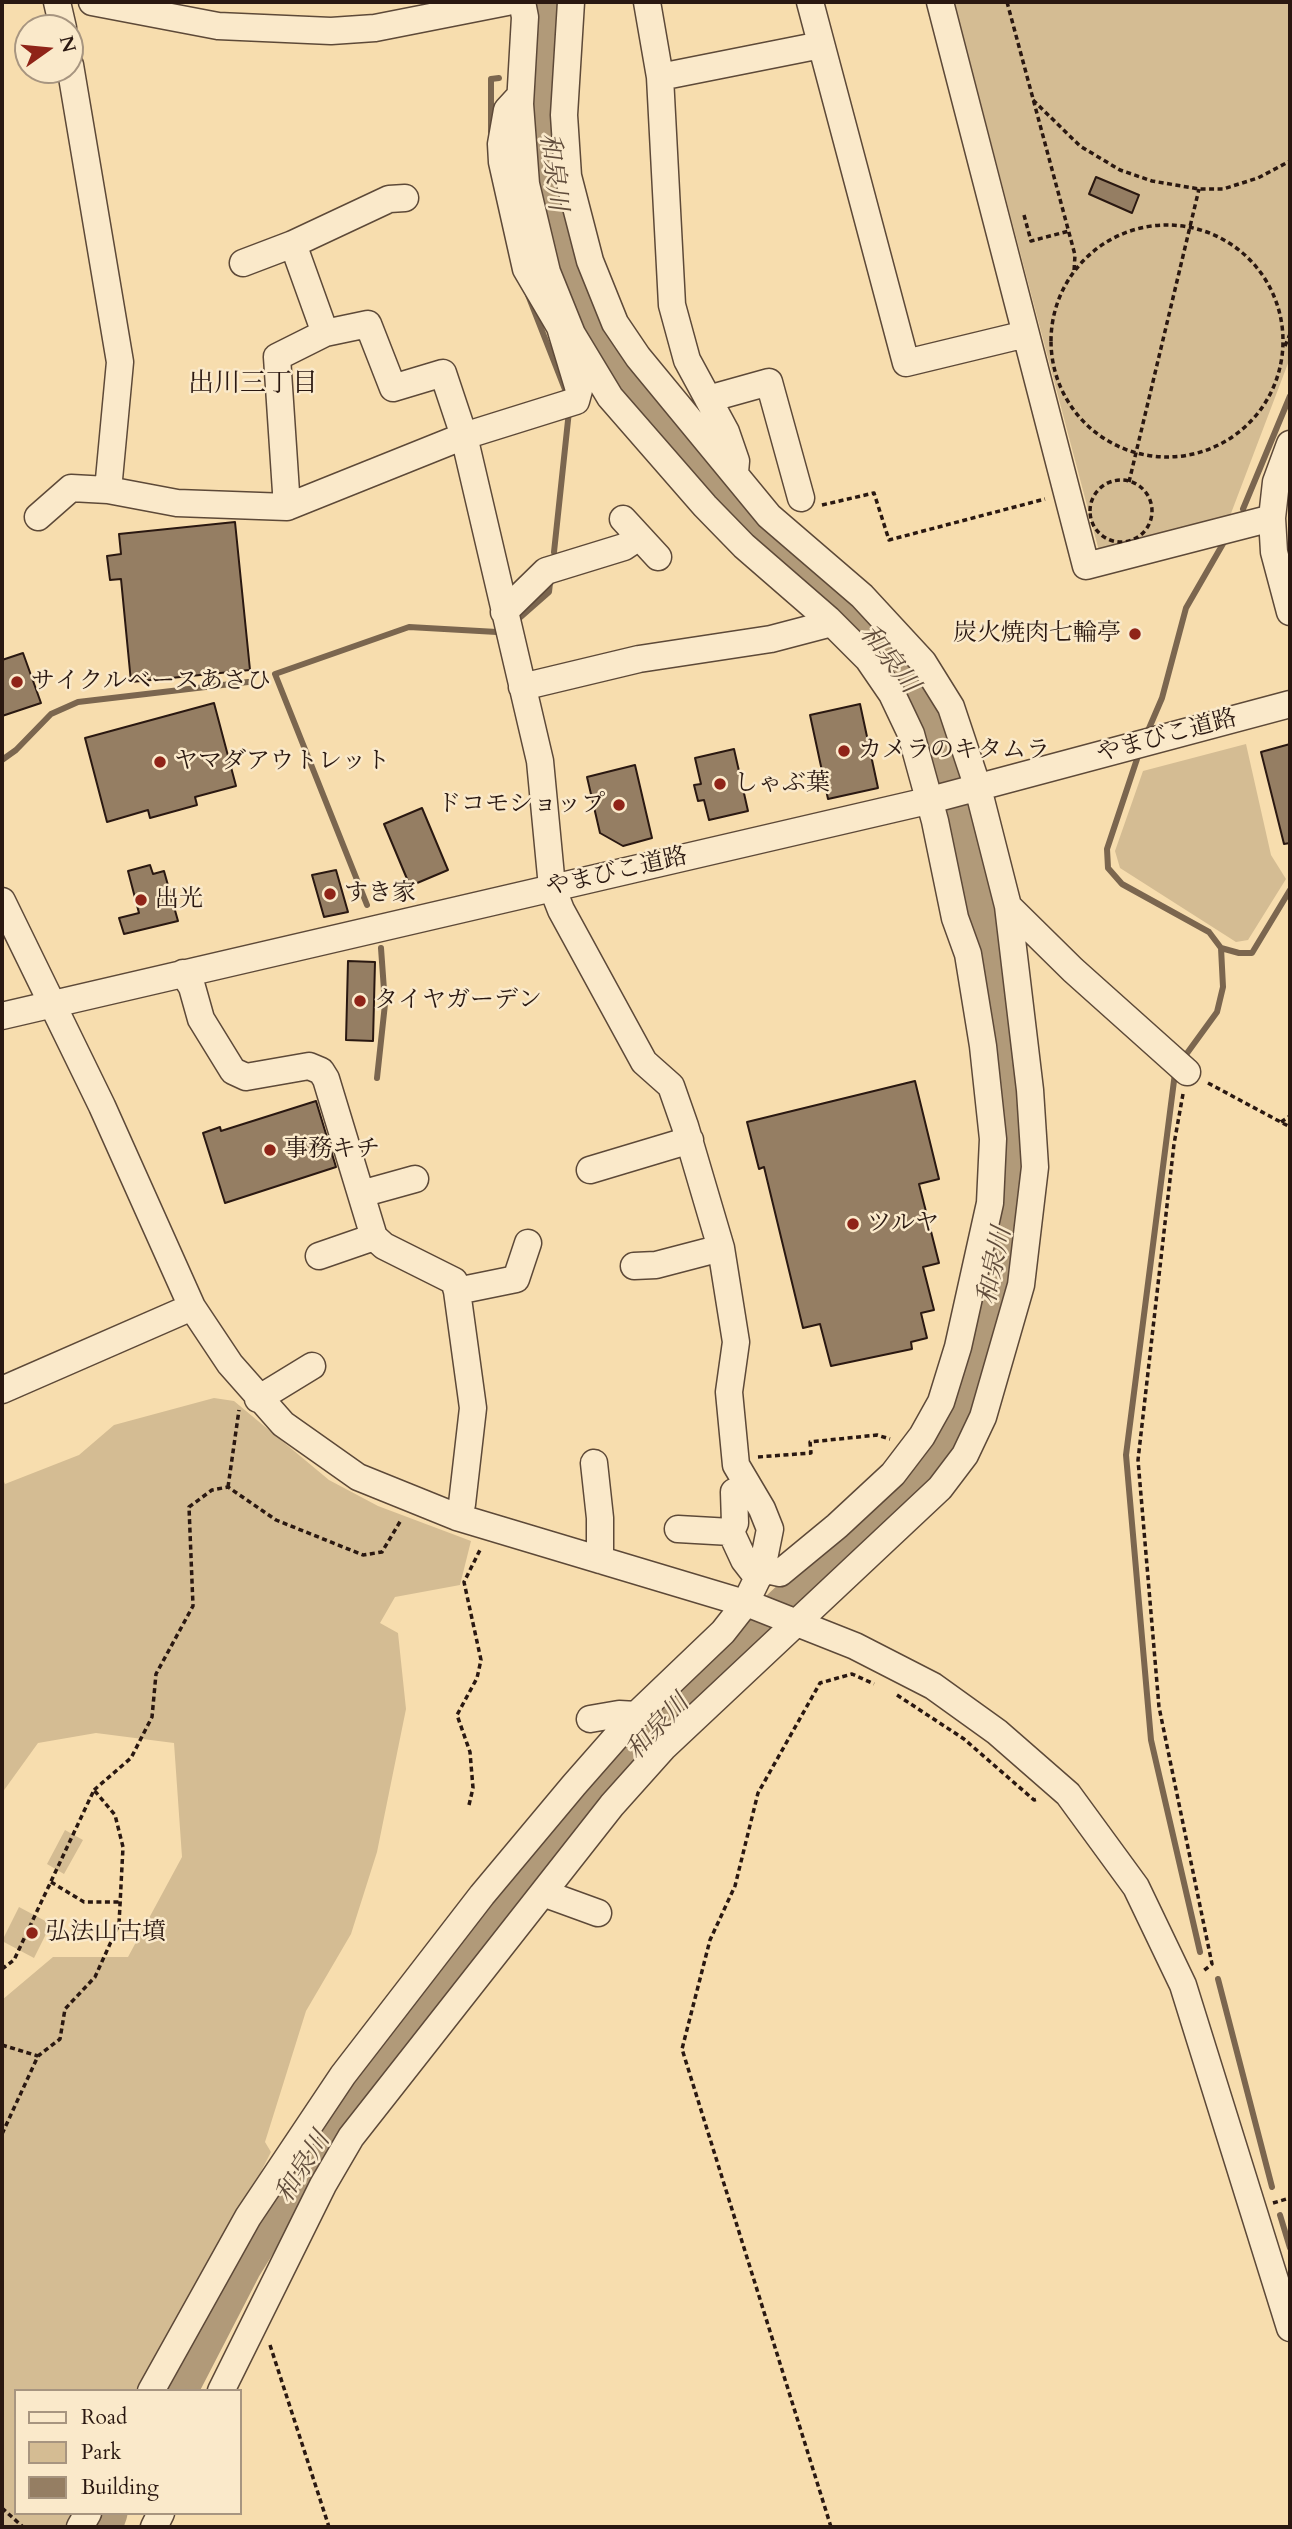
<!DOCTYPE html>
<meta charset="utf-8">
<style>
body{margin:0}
#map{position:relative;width:1292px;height:2529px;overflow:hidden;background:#f7ddae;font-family:Cardo,serif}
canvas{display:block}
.frame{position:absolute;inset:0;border:4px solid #2a1811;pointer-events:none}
.legend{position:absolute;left:14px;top:2389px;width:228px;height:126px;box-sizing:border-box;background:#fae9ca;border:2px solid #a79580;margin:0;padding:9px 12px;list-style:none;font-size:21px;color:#2a1811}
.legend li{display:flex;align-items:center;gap:14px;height:35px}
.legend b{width:35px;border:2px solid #a79580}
.north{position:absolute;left:14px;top:14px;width:70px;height:70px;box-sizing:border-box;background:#fae9ca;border:2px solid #a79580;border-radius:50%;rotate:75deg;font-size:19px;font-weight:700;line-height:28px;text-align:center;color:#2a1811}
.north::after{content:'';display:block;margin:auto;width:24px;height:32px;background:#8f2418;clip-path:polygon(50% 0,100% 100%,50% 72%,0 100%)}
</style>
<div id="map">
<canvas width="1292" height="2529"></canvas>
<div class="frame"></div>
<ul class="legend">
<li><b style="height:9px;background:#fae9ca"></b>Road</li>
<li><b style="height:19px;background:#d4bc93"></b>Park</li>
<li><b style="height:19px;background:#957e63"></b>Building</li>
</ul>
<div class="north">N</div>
</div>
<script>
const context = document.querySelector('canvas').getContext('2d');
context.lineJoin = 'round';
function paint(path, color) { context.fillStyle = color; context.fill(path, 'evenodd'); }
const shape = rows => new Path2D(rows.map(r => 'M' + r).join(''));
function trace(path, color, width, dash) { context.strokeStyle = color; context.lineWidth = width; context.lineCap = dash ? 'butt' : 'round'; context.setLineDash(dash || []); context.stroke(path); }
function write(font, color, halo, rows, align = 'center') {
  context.font = font + ' Cardo,"Noto Serif JP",serif'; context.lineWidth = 5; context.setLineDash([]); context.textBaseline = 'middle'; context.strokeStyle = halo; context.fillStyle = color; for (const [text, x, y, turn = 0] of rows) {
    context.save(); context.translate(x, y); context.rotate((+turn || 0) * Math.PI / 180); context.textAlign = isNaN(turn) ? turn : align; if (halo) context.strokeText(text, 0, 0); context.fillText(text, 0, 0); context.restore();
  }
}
paint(shape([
 [954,2,1290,2,1290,358,1230,516,1099,551],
 [1246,744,1271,855,1286,879,1248,940,1236,942,1120,868,1115,851,1143,771],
 [214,1398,234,1401,329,1480,378,1506,471,1541,460,1585,395,1597,380,1623,398,1633,406,1709,377,1852,351,1934,306,2011,265,2142,271,2152,149,2391,16,2391,16,2513,83,2513,76,2527,2,2527,2,2000,53,1957,128,1957,182,1857,174,1743,96,1733,38,1743,2,1793,2,1477,5,1484,79,1455,114,1425],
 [65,1830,83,1840,64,1874,47,1864],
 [19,1907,51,1924,34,1958,2,1941]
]), '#d4bc93');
trace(shape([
 [530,76,543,78],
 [491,132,491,79,499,78],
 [528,295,566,392],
 [1243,509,1290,396],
 [554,552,569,411],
 [516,621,549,592,550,583],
 [1147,733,1162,698,1186,608,1224,542],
 [1139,753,1107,849,1108,868,1122,884,1209,932,1221,948,1239,953,1252,953,1290,890],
 [2,760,16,750,51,714,78,702,248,682],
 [367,905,275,674,409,627,497,632],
 [1185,1056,1217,1012,1223,987,1221,948],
 [1175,1073,1126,1455,1151,1740,1200,1952],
 [377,1078,385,1004,381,948],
 [1218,1979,1272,2187],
 [1280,2215,1290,2248]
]), '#7b664f', 6);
trace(shape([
 [179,2391,243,2267,334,2120,439,1991,567,1825,704,1680,915,1481,958,1408,973,1369,1009,1208,1013,1164,1011,1105,986,973,972,869,931,727,914,689,875,638,709,482,642,403,602,347,582,304,550,193,545,151,543,78,546,2],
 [104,2527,109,2513]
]), '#b19a79', 37);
const building = shape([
 [1096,177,1139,195,1132,213,1089,194,1096,177],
 [235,522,250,670,131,682,121,579,110,580,107,556,121,554,119,534,235,522],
 [23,653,41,703,2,716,2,660,23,653],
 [214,703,236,786,195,797,197,805,150,818,148,810,107,822,85,738,214,703],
 [860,704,878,788,828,799,810,715,860,704],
 [1290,744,1290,843,1284,844,1261,752,1290,744],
 [734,749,748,811,709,820,704,800,698,801,694,785,701,784,695,758,734,749],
 [635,765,652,838,623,846,600,833,587,777,635,765],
 [422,808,448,870,410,886,384,824,422,808],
 [150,865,153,874,164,871,178,921,124,934,119,918,139,913,128,871,150,865],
 [336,870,348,912,324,917,312,875,336,870],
 [348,961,375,962,373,1041,346,1040,348,961],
 [915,1081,939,1179,919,1184,939,1263,923,1267,934,1310,921,1313,927,1338,911,1342,912,1349,831,1366,820,1324,803,1328,764,1167,759,1169,747,1122,915,1081],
 [316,1101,336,1167,225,1203,203,1133,220,1127,221,1131,316,1101]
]);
paint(building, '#957e63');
trace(building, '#2a1811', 2);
const minor = shape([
 [57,2,63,28],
 [92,2,218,26,331,31,375,28,507,2],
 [522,2,525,17,520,104,526,184,547,272,572,334,610,397,705,506,744,546,828,619,868,659,892,694,911,734,935,821,955,918,968,954,983,1046,993,1139,990,1203,958,1347,941,1402,922,1436,893,1474,837,1526,780,1573,762,1569],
 [647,2,660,77,672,305,687,360,726,432,736,461,735,472],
 [810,2,906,363,1026,334],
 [940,2,1086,566,1272,518],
 [70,65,120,362,108,490,177,503,287,507,464,436,576,401,579,390,560,327,526,269,502,162,501,144,507,110,518,98],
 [660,77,821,45],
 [243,263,293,244],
 [325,333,293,244,389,199,405,198],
 [708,399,769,382,801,498],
 [1290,444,1276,482,1272,518,1274,552,1290,612],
 [38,517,71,488,108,490],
 [623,519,658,557],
 [504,612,546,571,624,547,639,537],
 [522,687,639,659,771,639,832,623],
 [2,901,102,1106,192,1307,230,1364,283,1424,358,1477,457,1517,754,1606,855,1646,933,1686,997,1732,1068,1794,1136,1887,1183,1985,1290,2328],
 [1008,906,1073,970,1187,1072],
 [183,973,192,987,201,1019,233,1071,246,1077,309,1066,321,1071,326,1079,374,1237,319,1256],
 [2,1016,923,802,1290,704],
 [590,1170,690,1140],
 [361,1194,415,1179],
 [374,1237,384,1246,454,1281,457,1291,516,1279,528,1243],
 [634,1266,656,1265,721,1248],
 [2,1390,192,1307],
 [258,1399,312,1366],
 [594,1463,600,1518,600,1560],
 [457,1517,462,1504,473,1408,457,1291],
 [678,1529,731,1532,744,1560,758,1578],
 [731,1532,735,1523,734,1492],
 [590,1719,619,1714,637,1715],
 [543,1893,598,1913],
 [151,2391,248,2217,343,2075,482,1895,574,1785,632,1719,723,1632,745,1604,762,1569,770,1529,762,1509,736,1465,729,1392,736,1342,721,1248,685,1126,671,1086,644,1062,561,910,552,887,540,761,464,436,443,373,393,388,368,324,325,333,277,357,287,507],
 [221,2391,323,2185,351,2137,612,1805,663,1748,940,1488,965,1455,983,1417,1021,1285,1035,1167,1030,1090,1008,906,978,788,951,707,923,662,862,596,769,516,638,357,615,323,590,261,568,176,564,115,571,2],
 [80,2527,88,2513],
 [154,2527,161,2513]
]);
trace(minor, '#5d4938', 29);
trace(shape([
 [1007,2,1075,255,1074,271],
 [1033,100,1080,146,1120,170,1152,181,1199,189,1223,189,1258,178,1290,161],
 [1024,215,1031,241,1069,231],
 '1051 341a116 116 0 1 1 232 0a116 116 0 1 1-232 0Z',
 [1285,346,1290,334],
 '1090 511a31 31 0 1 1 62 0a31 31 0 1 1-62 0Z',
 [1129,482,1199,189],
 [822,505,874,493,889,540,1045,499],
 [1208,1083,1290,1127],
 [1183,1094,1174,1144,1138,1460,1159,1707,1212,1964,1202,1972],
 [1281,1122,1290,1116],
 [758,1457,811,1453,810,1442,877,1435,890,1439],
 [228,1487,239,1410],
 [897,1695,964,1739,1034,1800,1038,1799],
 [94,1790,131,1758,152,1717,156,1674,193,1606,189,1507,212,1490,228,1487,276,1520,363,1555,382,1552,401,1520],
 [469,1805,473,1788,470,1752,457,1715,477,1678,481,1660,464,1582,481,1548],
 [51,1882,84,1902,122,1902],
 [2,1969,14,1960,94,1790,115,1815,123,1847,119,1924,95,1977,65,2009,60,2039,38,2056,2,2134],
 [2,2045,38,2056],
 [1273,2203,1290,2198],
 [270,2345,329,2527],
 [2,2508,23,2527],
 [831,2527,682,2049,710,1940,735,1886,758,1793,820,1683,852,1674,874,1684]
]), '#2a1811', 3.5, [5, 3.5]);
trace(minor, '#fae9ca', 26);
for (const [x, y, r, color] of [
 [1135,634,7,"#8f2418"],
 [17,682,7,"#8f2418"],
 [844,751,7,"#8f2418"],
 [160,762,7,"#8f2418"],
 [720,784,7,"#8f2418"],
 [619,805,7,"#8f2418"],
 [330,894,7,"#8f2418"],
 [141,900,7,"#8f2418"],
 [360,1001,7,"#8f2418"],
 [270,1150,7,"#8f2418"],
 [853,1224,7,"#8f2418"],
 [32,1933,7,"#8f2418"]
]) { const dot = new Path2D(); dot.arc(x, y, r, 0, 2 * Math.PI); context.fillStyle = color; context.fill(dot); trace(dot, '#fae9ca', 2.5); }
write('24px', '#2a1811', '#fae9ca', [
 ["炭火焼肉七輪亭",1121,634,"right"],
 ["サイクルベースあさひ",31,682],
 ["カメラのキタムラ",858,751],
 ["ヤマダアウトレット",174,762],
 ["しゃぶ葉",734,784],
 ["ドコモショップ",605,805,"right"],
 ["すき家",344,894],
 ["出光",155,900],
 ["タイヤガーデン",374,1001],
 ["事務キチ",284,1150],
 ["ツルヤ",867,1224],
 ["弘法山古墳",46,1933]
], 'left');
write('24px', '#2a1811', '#fae9ca', [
 ["やまびこ道路",1167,737,-15],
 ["やまびこ道路",617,873,-13]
]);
write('italic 26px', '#604c3b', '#fae9ca', [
 ["和泉川",552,172,83],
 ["和泉川",888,660,52],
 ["和泉川",996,1266,-78],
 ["和泉川",659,1728,-47],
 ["和泉川",304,2168,-58]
]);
write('26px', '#2a1811', '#fae9ca', [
 ["出川三丁目",253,385]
]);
</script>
